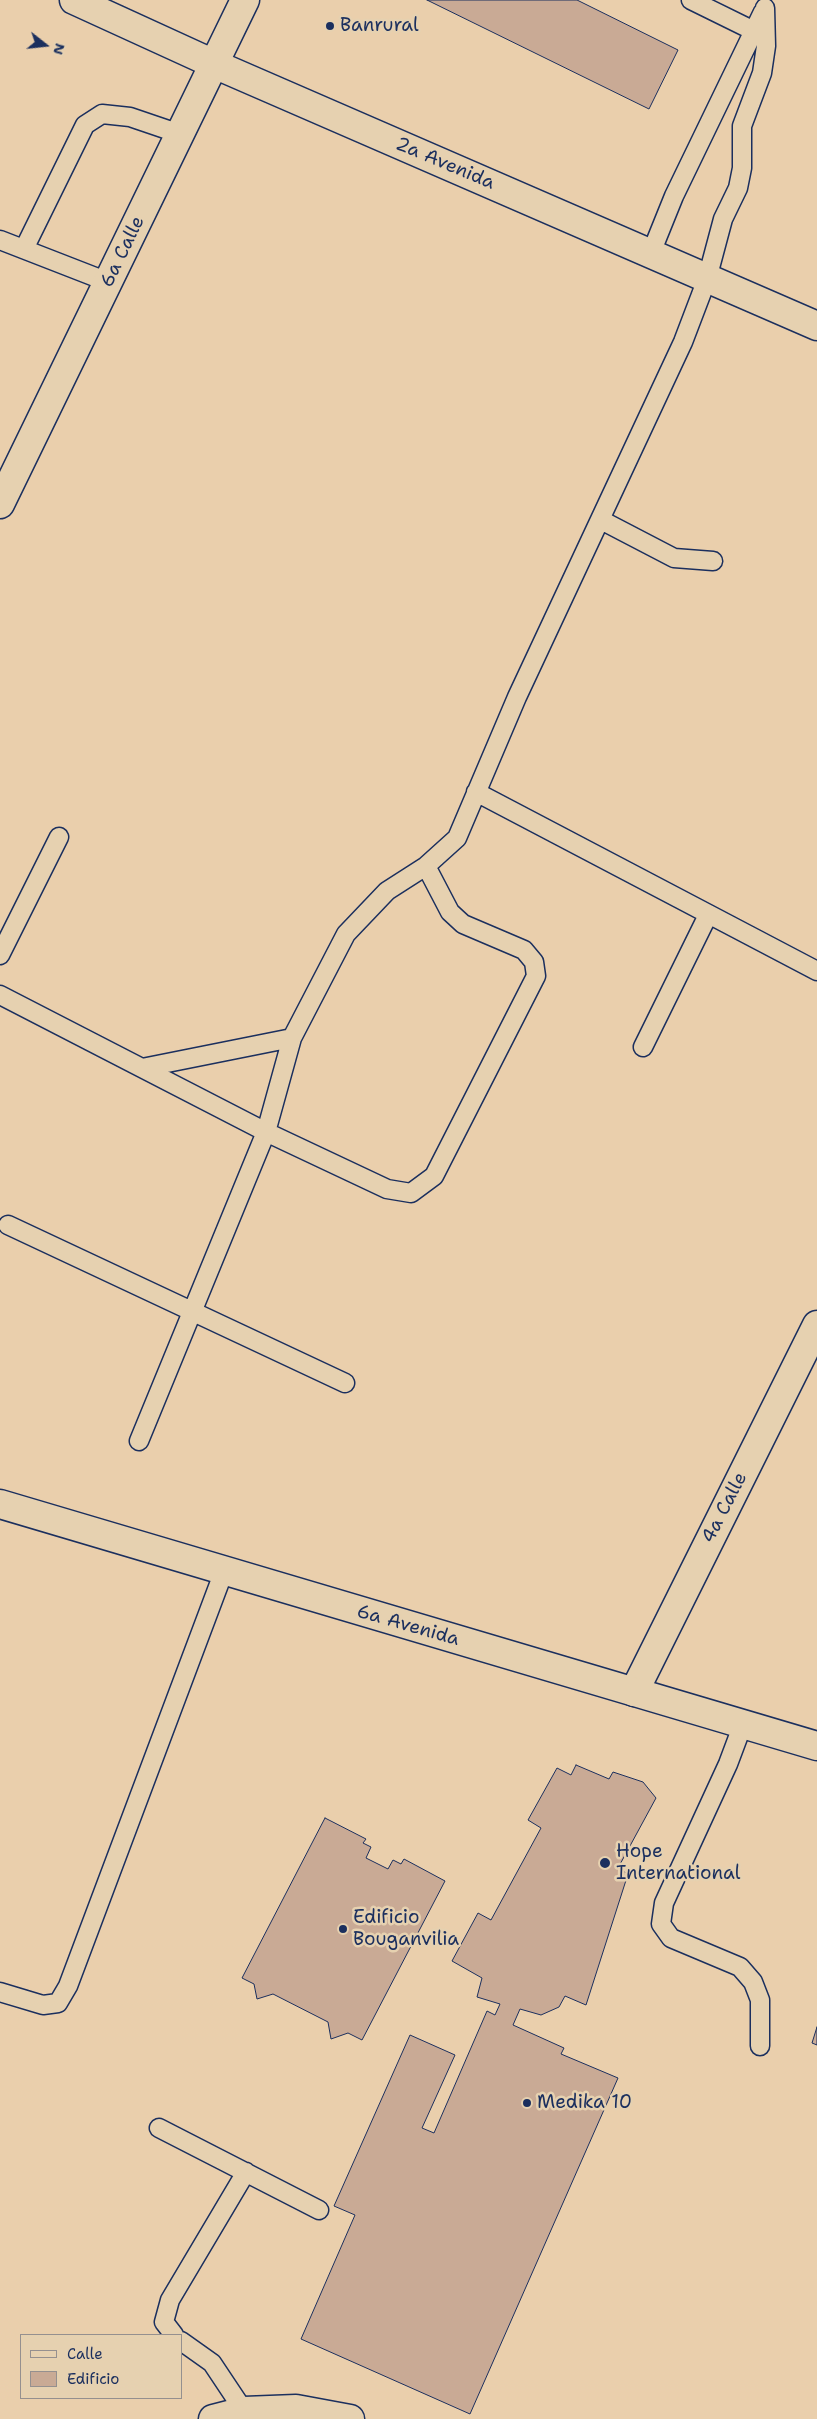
<!DOCTYPE html>
<style>
body{margin:0}
#map{position:relative;width:817px;height:2419px;overflow:hidden;background:#eacfac;font-family:"Shantell Sans",sans-serif}
canvas{display:block}
.legend{position:absolute;left:20px;top:2334px;width:162px;height:65px;box-sizing:border-box;background:#e6d1b0;border:1px solid #95908f;margin:0;padding:6px 9px;list-style:none;font-size:15px;color:#1b2f5e}
.legend li{display:flex;align-items:center;gap:10px;height:25px}
.legend b{width:25px;border:1px solid #95908f}
.north{position:absolute;left:20px;top:20px;width:50px;height:50px;-webkit-text-stroke:4px #e6d1b0;paint-order:stroke;rotate:106deg;font-size:14px;font-weight:700;line-height:20px;text-align:center;color:#1b2f5e}
.north::after{content:'';display:block;margin:auto;width:18px;height:22px;background:#1b2f5e;clip-path:polygon(50% 0,100% 100%,50% 72%,0 100%)}
</style>
<div id="map">
<canvas width="817" height="2419"></canvas>
<ul class="legend">
<li><b style="height:6px;background:#e6d1b0"></b>Calle</li>
<li><b style="height:14px;background:#c9aa95"></b>Edificio</li>
</ul>
<div class="north">N</div>
</div>
<script>
const context = document.querySelector('canvas').getContext('2d');
context.lineJoin = 'round';
function paint(path, color) { context.fillStyle = color; context.fill(path, 'evenodd'); }
const shape = rows => new Path2D(rows.map(r => 'M' + r).join(''));
function trace(path, color, width, dash) { context.strokeStyle = color; context.lineWidth = width; context.lineCap = dash ? 'butt' : 'round'; context.setLineDash(dash || []); context.stroke(path); }
function write(font, color, halo, rows, align = 'center') {
  context.font = font + ' "Shantell Sans",sans-serif'; context.lineWidth = 5; context.setLineDash([]); context.textBaseline = 'middle'; context.strokeStyle = halo; context.fillStyle = color; for (const [text, x, y, turn = 0] of rows) {
    context.save(); context.translate(x, y); context.rotate((+turn || 0) * Math.PI / 180); context.textAlign = isNaN(turn) ? turn : align; if (halo) context.strokeText(text, 0, 0); context.fillText(text, 0, 0); context.restore();
  }
}
const building = shape([
 [427,0,577,0,678,50,649,109,427,0],
 [576,1765,609,1779,613,1772,643,1782,656,1798,618,1868,628,1874,586,2005,565,1996,559,2007,541,2015,520,2009,513,2025,564,2048,561,2054,618,2078,470,2414,301,2339,355,2215,334,2206,410,2035,455,2055,422,2128,434,2133,487,2011,495,2015,500,2004,477,1997,482,1978,452,1961,478,1913,491,1920,541,1828,528,1820,557,1768,571,1775,576,1765],
 [325,1818,366,1839,363,1843,371,1847,366,1858,388,1869,393,1860,401,1864,404,1859,445,1881,362,2040,348,2033,331,2039,328,2022,273,1994,257,1999,254,1984,242,1978,325,1818],
 [817,2027,817,2045,812,2043,817,2027]
]);
paint(building, '#c9aa95');
trace(building, '#1b2f5e', 1);
const lane = shape([
 [691,0,754,31],
 [0,240,108,282],
 [24,249,85,125,102,114,130,117,180,134],
 [651,253,674,196,763,12],
 [601,520,674,558,713,561],
 [476,792,817,971],
 [0,955,59,837],
 [0,995,266,1132,387,1189,411,1193,434,1176,536,976,534,962,524,950,463,924,450,912,426,866],
 [643,1047,708,915],
 [142,1068,292,1038],
 [8,1225,345,1383],
 [139,1441,266,1132,292,1038,346,934,387,891,426,866,457,838,517,697,683,342,707,279,723,219,738,188,742,168,742,126,762,73,766,46,765,8],
 [743,1724,728,1764,664,1903,661,1924,671,1938,740,1967,753,1982,760,2000,760,2046],
 [0,1992,43,2005,58,2003,68,1986,224,1571],
 [159,2128,319,2210],
 [174,2335,164,2322,170,2300,246,2172],
 [181,2341,212,2363,244,2411]
]);
const street = shape([
 [634,1692,817,1325]
]);
const secondary = shape([
 [74,0,214,64,817,326],
 [0,504,245,0],
 [0,1504,817,1746],
 [213,2419,244,2411,296,2409,350,2419]
]);
trace(lane, '#1b2f5e', 21);
trace(street, '#1b2f5e', 31);
trace(secondary, '#1b2f5e', 31);
trace(lane, '#e6d1b0', 18);
trace(street, '#e6d1b0', 28);
trace(secondary, '#e6d1b0', 28);
for (const [x, y, r, color] of [
 [330,26,5,"#1b2f5e"],
 [605,1863,6,"#1b2f5e"],
 [343,1929,5,"#1b2f5e"],
 [527,2103,5,"#1b2f5e"]
]) { const dot = new Path2D(); dot.arc(x, y, r, 0, 2 * Math.PI); context.fillStyle = color; context.fill(dot); trace(dot, '#e6d1b0', 2); }
write('19px', '#1b2f5e', '#e6d1b0', [
 ["Banrural",340,26],
 ["Hope",616,1852],
 ["International",616,1874],
 ["Edificio",353,1918],
 ["Bouganvilia",353,1940],
 ["Medika 10",537,2103]
], 'left');
write('19px', '#1b2f5e', '#e6d1b0', [
 ["2a Avenida",445,164,23],
 ["6a Calle",123,252,-64],
 ["4a Calle",725,1508,-63],
 ["6a Avenida",408,1626,16]
]);
</script>
